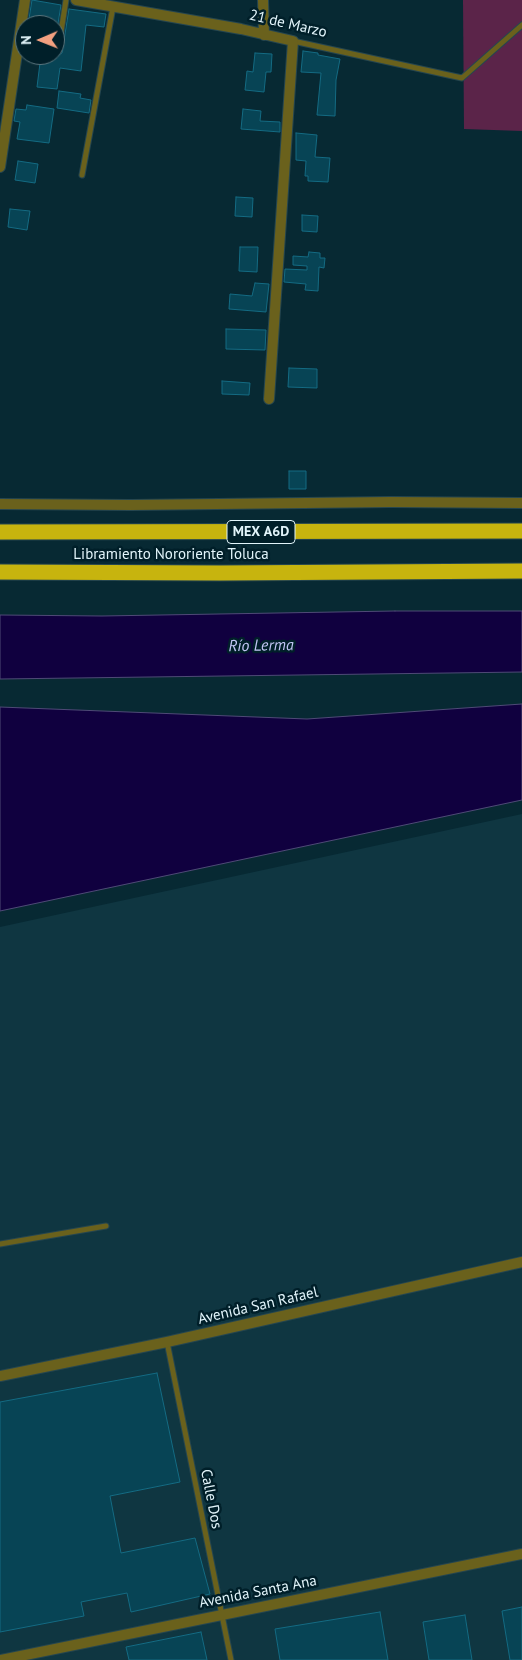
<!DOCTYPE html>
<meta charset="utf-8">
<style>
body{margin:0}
#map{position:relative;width:522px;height:1660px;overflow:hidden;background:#072933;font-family:"PT Sans",sans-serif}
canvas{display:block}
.north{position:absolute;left:15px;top:15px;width:50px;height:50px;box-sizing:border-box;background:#001f29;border:1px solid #5a757d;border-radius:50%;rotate:269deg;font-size:14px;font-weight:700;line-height:20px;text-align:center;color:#e2f5fb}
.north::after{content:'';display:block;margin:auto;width:18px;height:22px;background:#f2a080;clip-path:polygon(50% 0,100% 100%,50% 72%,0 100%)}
</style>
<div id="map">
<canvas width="522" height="1660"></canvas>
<div class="north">N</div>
</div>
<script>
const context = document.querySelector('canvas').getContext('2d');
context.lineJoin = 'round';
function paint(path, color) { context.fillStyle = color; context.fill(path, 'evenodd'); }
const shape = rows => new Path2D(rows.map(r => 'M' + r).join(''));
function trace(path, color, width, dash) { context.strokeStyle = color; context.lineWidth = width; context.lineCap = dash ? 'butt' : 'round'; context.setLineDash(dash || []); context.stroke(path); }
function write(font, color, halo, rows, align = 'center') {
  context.font = font + ' "PT Sans",sans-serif'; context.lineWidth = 5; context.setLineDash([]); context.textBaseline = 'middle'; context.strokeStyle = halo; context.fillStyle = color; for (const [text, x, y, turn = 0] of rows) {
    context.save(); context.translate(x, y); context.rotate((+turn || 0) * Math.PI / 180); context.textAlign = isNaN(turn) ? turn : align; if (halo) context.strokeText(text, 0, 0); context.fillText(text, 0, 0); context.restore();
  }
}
paint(shape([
 [522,814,522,1660,0,1660,0,927]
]), '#0f3641');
paint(shape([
 [463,0,522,0,522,131,464,129]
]), '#5b2449');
const water = shape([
 [395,611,522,611,522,672,0,679,0,615,102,616,395,611],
 [522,704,522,800,0,911,0,707,307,719,522,704]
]);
paint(water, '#10003f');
trace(water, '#4f4a77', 1);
const building = shape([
 [32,0,61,5,55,42,55,25,28,25,32,0],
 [69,9,106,14,104,27,86,25,81,71,60,68,57,89,37,87,41,55,58,55,62,53,69,9],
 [303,51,318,53,318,55,340,59,336,80,335,116,317,115,321,73,301,72,303,51],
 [255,53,272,54,271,72,266,72,264,92,245,90,247,71,253,72,255,53],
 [59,91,81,94,80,98,91,100,89,113,57,108,59,91],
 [27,105,54,109,49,143,17,139,20,122,14,121,16,109,26,110,27,105],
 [243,109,261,111,260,121,280,122,280,132,241,129,243,109],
 [296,133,317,135,315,157,330,158,328,182,308,181,308,176,305,176,306,161,296,160,296,133],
 [18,161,38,164,35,183,15,180,18,161],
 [236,197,253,198,252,217,235,216,236,197],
 [10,209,30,211,27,230,8,227,10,209],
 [302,215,318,216,317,232,302,231,302,215],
 [240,247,258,247,257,272,239,271,240,247],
 [309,252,320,253,320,258,325,258,324,268,319,267,318,291,305,290,306,284,284,282,285,269,307,270,307,266,293,265,293,256,308,257,309,252],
 [255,283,269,284,266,312,229,309,230,294,252,296,255,283],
 [226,329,266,330,265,350,226,349,226,329],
 [289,368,317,369,317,388,288,387,289,368],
 [222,381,250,383,249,395,222,394,222,381],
 [289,471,306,471,306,489,289,489,289,471],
 [157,1373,180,1482,110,1496,121,1553,195,1538,210,1594,131,1612,127,1593,81,1602,84,1616,0,1632,0,1402,157,1373],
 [522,1607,522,1660,510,1660,502,1611,522,1607],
 [380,1612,388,1660,280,1660,275,1629,380,1612],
 [465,1615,472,1660,429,1660,423,1622,465,1615],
 [201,1632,207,1660,129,1660,126,1647,201,1632]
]);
paint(building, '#074455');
trace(building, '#146b83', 1);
const lane = shape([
 [293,41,462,78,522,25],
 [55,51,58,51,66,0],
 [82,175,113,7],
 [0,1244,106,1226],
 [167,1342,231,1660]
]);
const street = shape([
 [76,0,241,29,293,41,269,399],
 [263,0,264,35],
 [0,167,25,0],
 [0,504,131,505,391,502,522,503],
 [0,1376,167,1342,522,1262],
 [1,1660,522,1554]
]);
const highway = shape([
 [0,532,522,531],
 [0,572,220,573,522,571]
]);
trace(lane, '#26464f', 7);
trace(street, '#26464f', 12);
trace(highway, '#26464f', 17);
trace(lane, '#6a611c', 5);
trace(street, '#6a611c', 10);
trace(highway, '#c7b40e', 15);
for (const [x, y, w] of [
 [261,532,68]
]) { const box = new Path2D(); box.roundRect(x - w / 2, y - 11.5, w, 23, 4); context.fillStyle = '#001f29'; context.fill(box); trace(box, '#e2f5fb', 1); }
write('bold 14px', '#e2f5fb', null, [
 ["MEX A6D",261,532]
]);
write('15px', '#e2f5fb', '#001f29', [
 ["21 de Marzo",288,24,13],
 ["Libramiento Nororiente Toluca",171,555],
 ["Avenida San Rafael",258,1306,-13],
 ["Calle Dos",211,1499,79],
 ["Avenida Santa Ana",258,1592,-11]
]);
write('italic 16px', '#c1c5f4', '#001f29', [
 ["Río Lerma",261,646,-1]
]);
</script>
